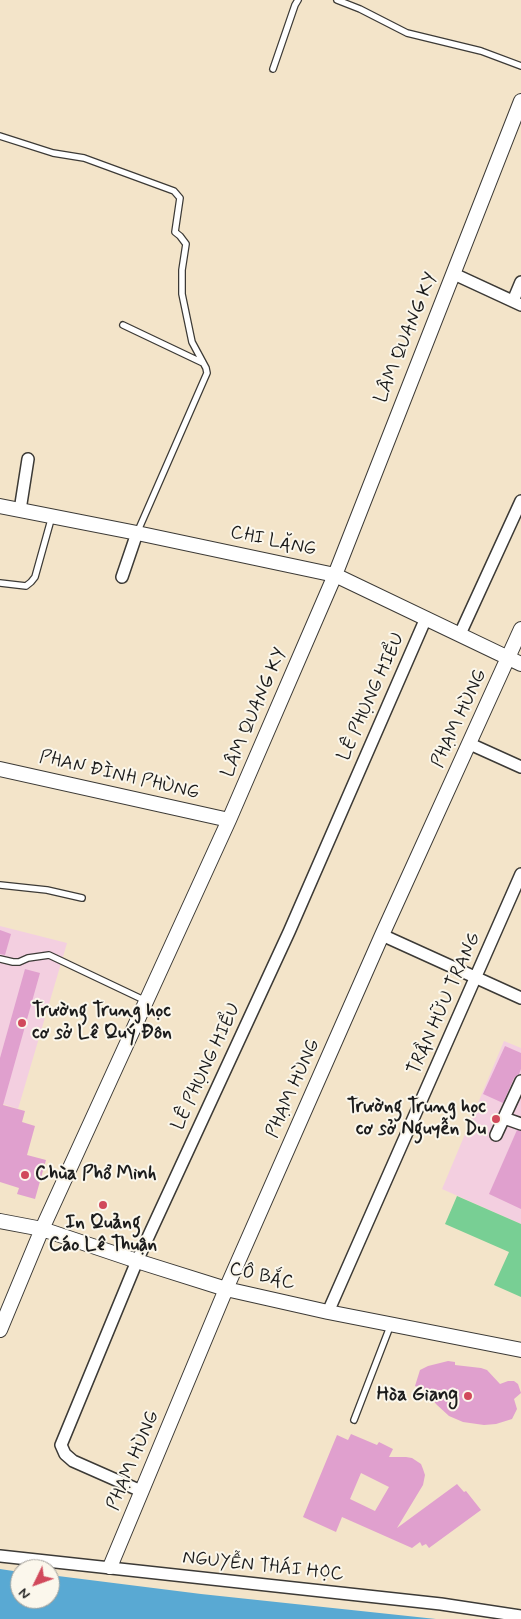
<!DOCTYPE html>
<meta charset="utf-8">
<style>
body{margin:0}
#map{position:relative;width:521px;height:1619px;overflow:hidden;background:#f3e4c9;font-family:Mynerve,sans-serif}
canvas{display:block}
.north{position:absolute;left:10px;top:1559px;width:50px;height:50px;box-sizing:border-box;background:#fbf7ec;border:1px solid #a29f99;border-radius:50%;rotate:228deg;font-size:14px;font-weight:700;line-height:20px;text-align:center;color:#1c1c1c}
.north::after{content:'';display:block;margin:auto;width:18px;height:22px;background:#d1495b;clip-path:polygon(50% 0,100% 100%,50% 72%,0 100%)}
</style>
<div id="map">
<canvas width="521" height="1619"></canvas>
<div class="north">N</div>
</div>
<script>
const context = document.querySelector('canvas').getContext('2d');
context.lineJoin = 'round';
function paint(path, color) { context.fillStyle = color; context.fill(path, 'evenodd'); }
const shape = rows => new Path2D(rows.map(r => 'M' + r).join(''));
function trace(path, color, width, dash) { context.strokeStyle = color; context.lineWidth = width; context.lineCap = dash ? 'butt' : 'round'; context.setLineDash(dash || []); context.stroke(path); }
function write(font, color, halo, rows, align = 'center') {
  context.font = font + ' Mynerve,sans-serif'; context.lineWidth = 4; context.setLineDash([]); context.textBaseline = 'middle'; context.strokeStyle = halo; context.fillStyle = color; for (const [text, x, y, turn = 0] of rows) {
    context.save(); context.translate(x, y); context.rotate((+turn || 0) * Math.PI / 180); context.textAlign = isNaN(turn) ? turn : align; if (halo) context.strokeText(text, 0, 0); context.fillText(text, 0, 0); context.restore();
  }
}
paint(shape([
 [0,926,67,943,18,1109,0,1103],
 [504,1041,521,1048,521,1224,442,1189]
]), '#f3cfe0');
paint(shape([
 [457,1196,521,1224,521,1297,494,1285,509,1252,445,1224]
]), '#78cf94');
paint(shape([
 [0,1569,20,1572,20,1599,50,1599,50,1575,201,1594,436,1619,0,1619]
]), '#59a9d3');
paint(shape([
 [0,930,11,934,5,955,0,954],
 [25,969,40,973,3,1105,25,1111,22,1122,35,1126,27,1155,46,1160,35,1199,17,1194,19,1188,0,1182,0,1058],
 [505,1046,521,1053,521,1069,519,1074,514,1078,503,1103,483,1094],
 [517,1130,521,1131,521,1209,489,1194],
 [448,1361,455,1362,455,1365,481,1368,487,1370,500,1384,508,1381,514,1381,518,1384,521,1393,514,1399,517,1409,512,1419,496,1424,484,1425,463,1422,449,1416,437,1405,428,1395,426,1391,415,1386,420,1370,428,1366],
 [351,1434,377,1445,379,1442,393,1449,389,1457,406,1457,412,1458,421,1464,423,1469,425,1475,423,1485,397,1528,457,1484,464,1492,466,1491,481,1510,429,1548,426,1544,422,1546,420,1542,412,1548,342,1517,336,1532,303,1517,337,1435,348,1440],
 [361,1473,389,1487,375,1511,350,1499]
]), '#e0a0ce');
const service = shape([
 [337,0,360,9,407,33,481,51,521,66],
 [273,69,295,5,298,0],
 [0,136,53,153,84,158,174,191,180,198,175,232,180,236,186,244,182,270,182,294,192,342,206,368,207,373,137,533],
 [123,325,203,363],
 [0,583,26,586,31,582,35,577,52,516],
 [0,885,47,890,82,898],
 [0,959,13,962,19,962,28,958,49,955,146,1001],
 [354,1420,391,1324]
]);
const minor = shape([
 [454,274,521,305],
 [513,301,521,282],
 [20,510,28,459],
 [122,577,137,533],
 [460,634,521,501],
 [470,744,521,767],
 [382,935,521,998],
 [504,1118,521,1124],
 [496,1135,521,1081],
 [328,1312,521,874],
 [141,1491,73,1461,65,1454,61,1445,137,1261,289,932,426,618],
 [0,1556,441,1604,521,1616]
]);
const tertiary = shape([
 [0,506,137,533,335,575,521,664],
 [0,769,229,820],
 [0,1221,42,1229,137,1261,226,1289,328,1312,521,1350],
 [0,1330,42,1229,229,820,335,575,521,101],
 [110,1567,226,1289,382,935,521,629]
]);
trace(service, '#3c3a36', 8);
trace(minor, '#3c3a36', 14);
trace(tertiary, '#3c3a36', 16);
trace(service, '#fff', 5.5);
trace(minor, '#fff', 11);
trace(tertiary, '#fff', 14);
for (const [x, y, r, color] of [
 [22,1023,5,"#d1495b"],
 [496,1119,5,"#d1495b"],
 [25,1175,5,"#d1495b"],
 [103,1205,5,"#d1495b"],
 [468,1396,5,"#d1495b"]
]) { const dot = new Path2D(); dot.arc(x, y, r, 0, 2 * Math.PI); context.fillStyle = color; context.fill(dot); trace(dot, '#fbf7ec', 2); }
write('19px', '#1c1c1c', '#fbf7ec', [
 ["LÂM QUANG KY",407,338,-68],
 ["CHI LĂNG",273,542,12],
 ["LÊ PHỤNG HIỂU",372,697,-66],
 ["LÂM QUANG KY",255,713,-67],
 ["PHẠM HÙNG",460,719,-65],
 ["PHAN ĐÌNH PHÙNG",119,776,13],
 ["TRẦN HỮU TRANG",445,1004,-66],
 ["LÊ PHỤNG HIỂU",207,1067,-65],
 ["PHẠM HÙNG",294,1089,-66],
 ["CÔ BẮC",262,1277,13],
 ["PHẠM HÙNG",134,1461,-67],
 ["NGUYỄN THÁI HỌC",263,1567,6]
]);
write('bold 19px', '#1c1c1c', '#fbf7ec', [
 ["Trường Trung học",32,1012],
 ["cơ sở Lê Quý Đôn",32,1034],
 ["Trường Trung học",486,1108,"right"],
 ["cơ sở Nguyễn Du",486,1130,"right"],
 ["Chùa Phổ Minh",35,1175],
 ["In Quảng",103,1224,"center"],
 ["Cáo Lê Thuận",103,1246,"center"],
 ["Hòa Giang",458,1396,"right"]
], 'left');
</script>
